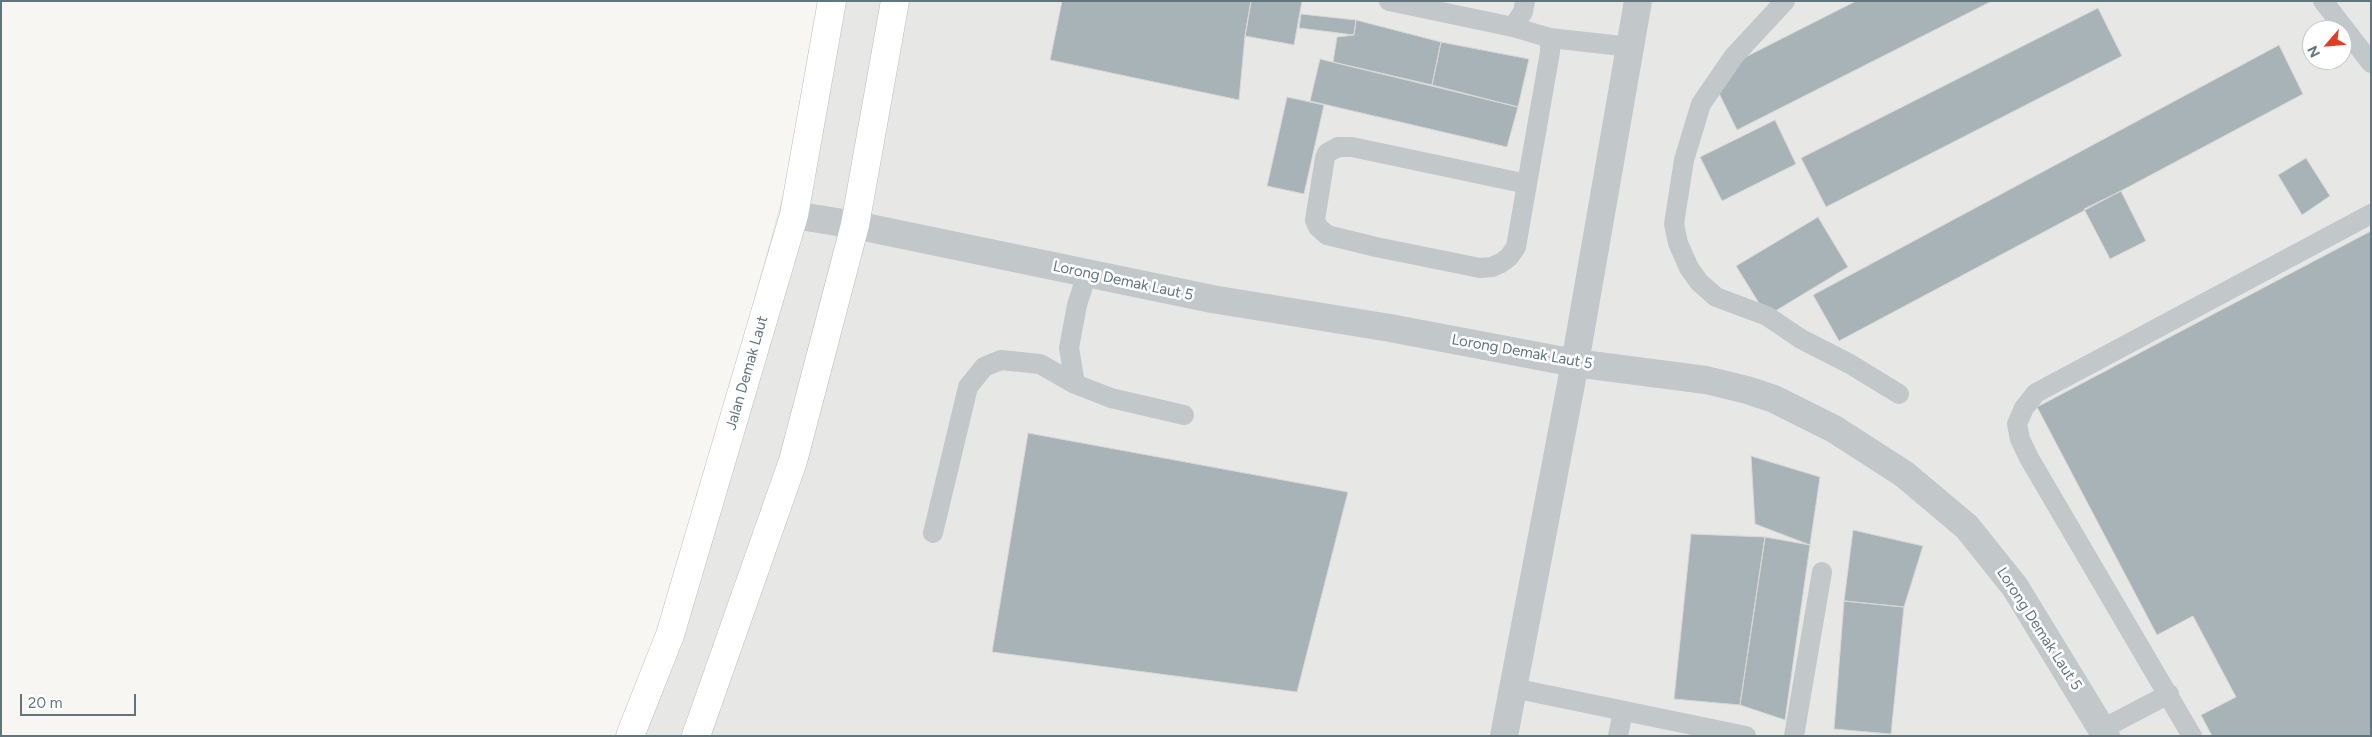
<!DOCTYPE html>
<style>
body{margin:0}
#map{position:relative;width:2372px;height:737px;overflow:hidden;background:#f7f6f3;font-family:Figtree,sans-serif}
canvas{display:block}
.frame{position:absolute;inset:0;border:2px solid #61757f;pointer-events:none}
.north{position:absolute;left:2302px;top:20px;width:50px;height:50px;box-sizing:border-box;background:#fff;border:1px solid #c0c8cc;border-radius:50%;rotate:243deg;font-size:14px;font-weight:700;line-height:20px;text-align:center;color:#61757f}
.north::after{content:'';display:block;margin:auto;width:18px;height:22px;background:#e83922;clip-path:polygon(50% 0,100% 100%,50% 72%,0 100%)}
.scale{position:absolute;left:20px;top:694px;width:116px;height:22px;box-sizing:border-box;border:2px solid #61757f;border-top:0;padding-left:6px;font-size:15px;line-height:18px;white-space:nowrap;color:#61757f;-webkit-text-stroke:4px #fff;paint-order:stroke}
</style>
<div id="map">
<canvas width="2372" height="737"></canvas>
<div class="frame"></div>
<div class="north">N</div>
<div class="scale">20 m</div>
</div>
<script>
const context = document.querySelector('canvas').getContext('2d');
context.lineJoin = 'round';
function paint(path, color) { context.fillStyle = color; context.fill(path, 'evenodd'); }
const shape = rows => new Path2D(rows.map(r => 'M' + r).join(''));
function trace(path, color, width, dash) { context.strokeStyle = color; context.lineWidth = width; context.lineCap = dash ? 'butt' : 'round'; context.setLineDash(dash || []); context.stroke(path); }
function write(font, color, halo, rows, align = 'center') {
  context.font = font + ' Figtree,sans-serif'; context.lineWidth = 5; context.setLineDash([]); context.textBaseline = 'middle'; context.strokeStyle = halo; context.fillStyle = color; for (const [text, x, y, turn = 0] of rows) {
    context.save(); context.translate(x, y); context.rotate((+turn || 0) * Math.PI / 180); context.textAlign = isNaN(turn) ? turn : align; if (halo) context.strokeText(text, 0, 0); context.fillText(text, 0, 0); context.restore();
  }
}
paint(shape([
 [836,1,2371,1,2371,736,634,736],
 [2312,30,2342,30,2342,60,2312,60]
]), '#e7e8e6');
const building = shape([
 [1062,1,1251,1,1245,36,1239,100,1050,60,1062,1],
 [1251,1,1302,1,1294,45,1245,36,1251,1],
 [1856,1,1992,1,1737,130,1710,75,1856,1],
 [2098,8,2122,56,1826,207,1801,158,2098,8],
 [1301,14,1356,20,1354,35,1299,28,1301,14],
 [1356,20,1441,42,1432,85,1333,62,1337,37,1354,35,1356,20],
 [1441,42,1529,59,1518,107,1432,85,1441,42],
 [2279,45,2303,94,1839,341,1813,295,2279,45],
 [1320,59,1518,107,1507,147,1310,101,1320,59],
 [1287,97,1324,105,1304,194,1267,186,1287,97],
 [1775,120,1796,164,1722,201,1700,157,1775,120],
 [2306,158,2330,196,2302,215,2278,175,2306,158],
 [2121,191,2146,241,2110,259,2084,209,2121,191],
 [1818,217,1848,267,1767,316,1736,266,1818,217],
 [2371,231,2371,736,2212,736,2201,715,2236,697,2193,616,2157,635,2037,407,2371,231],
 [1028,433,1348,492,1297,692,992,652,1028,433],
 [1751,456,1820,477,1810,545,1755,524,1751,456],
 [1853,530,1923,546,1904,607,1844,601,1853,530],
 [1691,534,1765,537,1740,705,1674,699,1691,534],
 [1765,537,1810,545,1785,720,1740,705,1765,537],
 [1844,601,1904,607,1891,734,1834,729,1844,601]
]);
paint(building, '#a8b3b7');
trace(building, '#d8d8d6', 1);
const secondary = shape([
 [630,736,670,635,794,215,832,1],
 [696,736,793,461,855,225,895,1]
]);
trace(secondary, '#b6bcc0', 29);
trace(shape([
 [1389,1,1513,27,1550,38],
 [1785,1,1734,56,1701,104,1684,160,1674,224,1678,243,1689,268,1699,282,1716,297,1767,316,1801,339,1850,364,1899,394],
 [2323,1,2371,63],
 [1513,27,1523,12,1525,1],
 [1527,184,1352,147,1338,147,1327,153,1325,158,1315,220,1318,227,1327,235,1376,247,1480,268,1492,267,1501,263,1509,257,1516,247,1550,52,1550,38,1631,47],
 [1087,274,1077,305,1069,348,1075,384,1111,398,1184,415],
 [933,533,968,387,984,367,1001,360,1040,364,1075,384],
 [1513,688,1746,736],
 [2102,729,2169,694],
 [1618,736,1623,711],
 [1794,736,1822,572],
 [2192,736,2029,458,2020,439,2017,424,2024,408,2036,393,2371,214]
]), '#c2c7c9', 20);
trace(shape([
 [794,215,855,225,1212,299,1390,328,1575,363,1706,380,1747,390,1774,399,1834,429,1904,474,1967,527,2015,587,2106,736],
 [1504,736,1575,363,1638,1]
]), '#c2c7c9', 28);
trace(secondary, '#fff', 28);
write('15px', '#61757f', '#fff', [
 ["Lorong Demak Laut 5",1123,281,12],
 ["Lorong Demak Laut 5",1522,352,10],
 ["Jalan Demak Laut",747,373,-74],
 ["Lorong Demak Laut 5",2039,629,57]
]);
</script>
